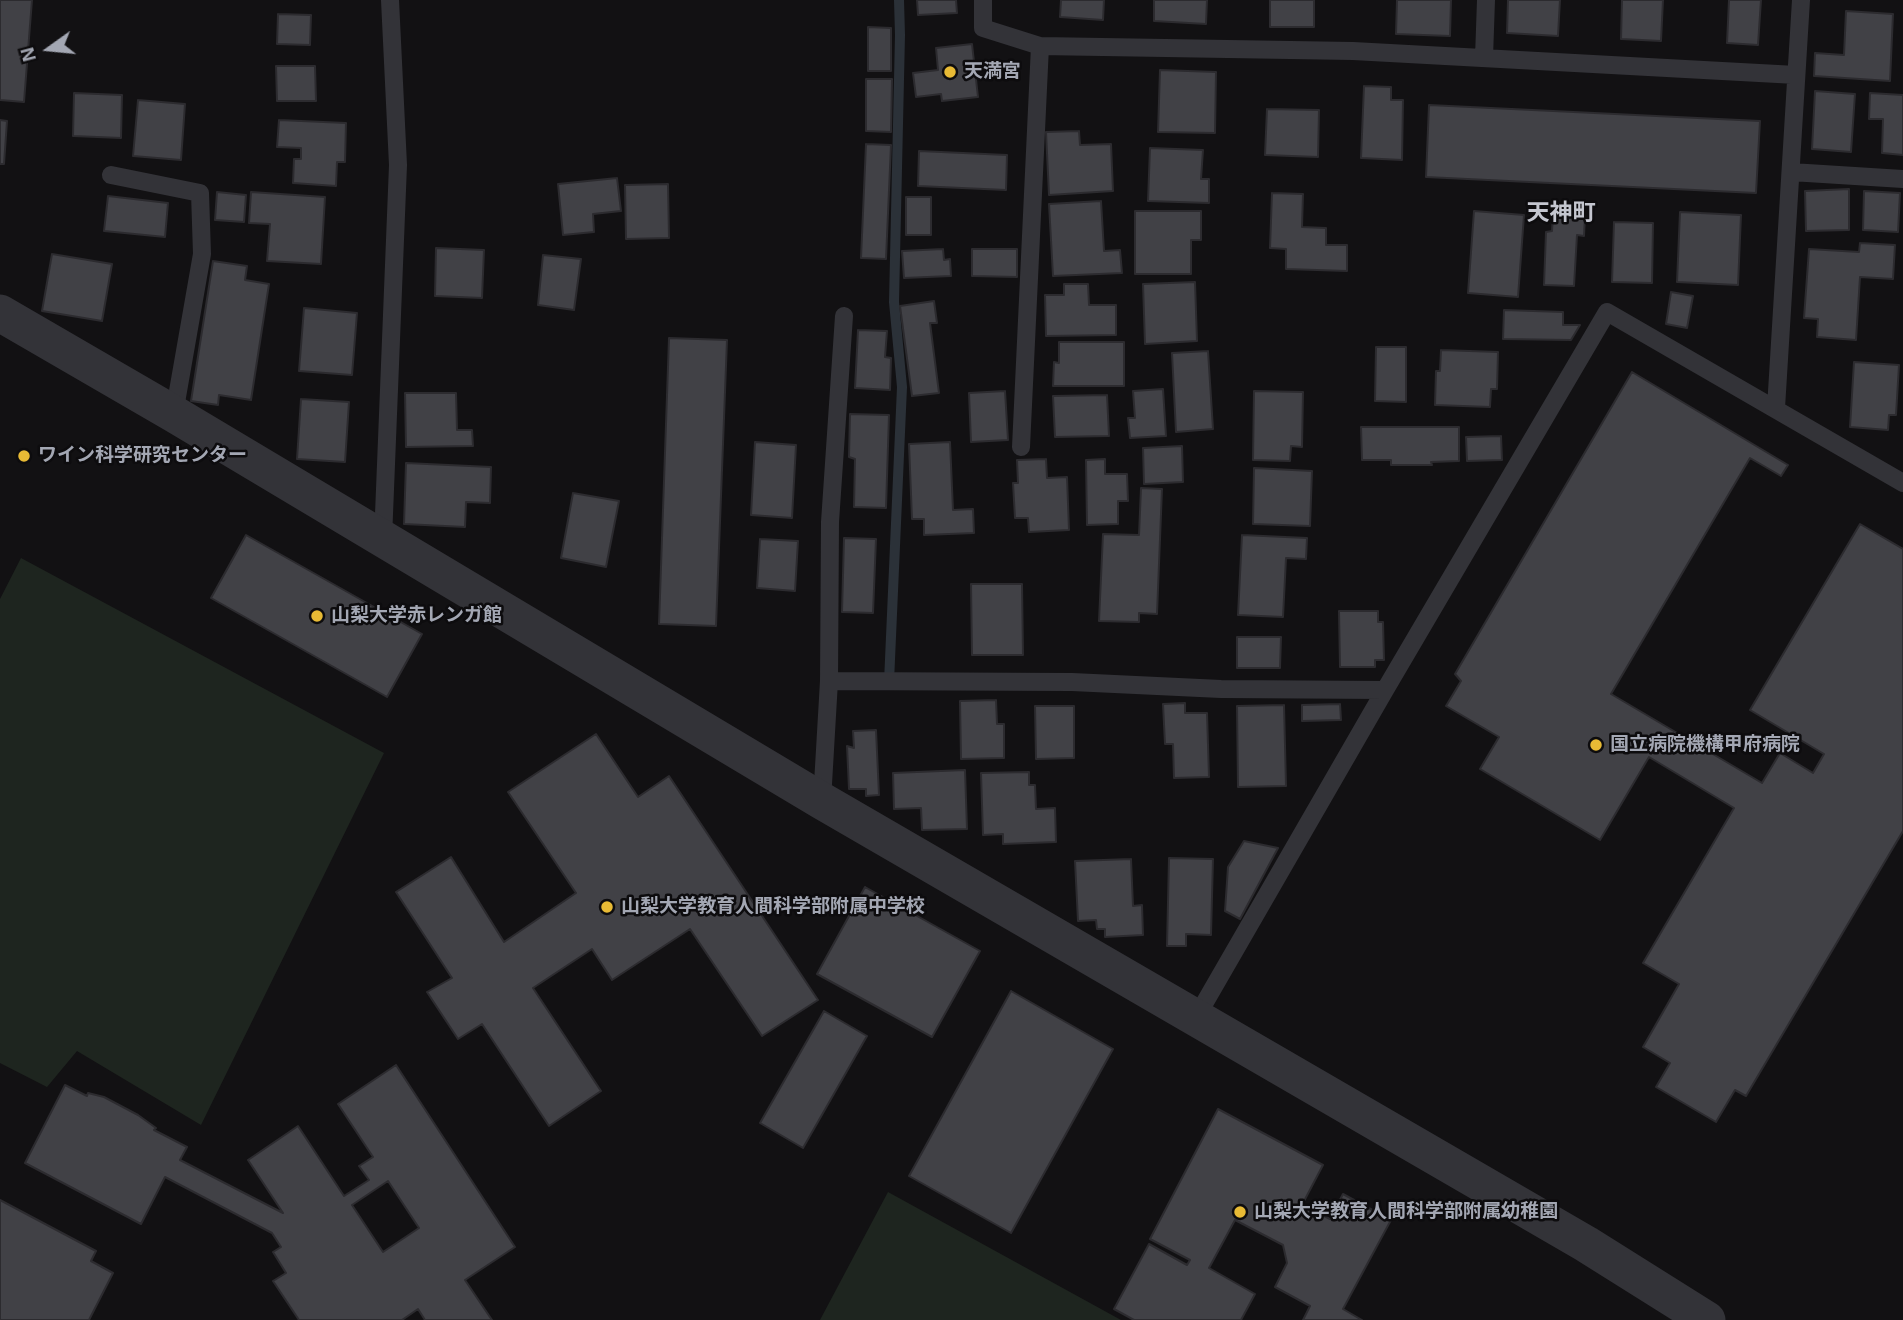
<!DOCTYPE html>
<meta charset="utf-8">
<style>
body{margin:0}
#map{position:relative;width:1903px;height:1320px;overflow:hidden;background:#121113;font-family:Arial,sans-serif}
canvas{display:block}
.north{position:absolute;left:14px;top:14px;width:70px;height:70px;-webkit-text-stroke:5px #0d0c0e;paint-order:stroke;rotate:255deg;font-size:19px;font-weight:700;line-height:28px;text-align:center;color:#a3a7b3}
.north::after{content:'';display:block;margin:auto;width:24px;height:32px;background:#a3a7b3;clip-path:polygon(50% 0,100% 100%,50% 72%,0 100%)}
</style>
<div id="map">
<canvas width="1903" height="1320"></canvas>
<div class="north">N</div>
</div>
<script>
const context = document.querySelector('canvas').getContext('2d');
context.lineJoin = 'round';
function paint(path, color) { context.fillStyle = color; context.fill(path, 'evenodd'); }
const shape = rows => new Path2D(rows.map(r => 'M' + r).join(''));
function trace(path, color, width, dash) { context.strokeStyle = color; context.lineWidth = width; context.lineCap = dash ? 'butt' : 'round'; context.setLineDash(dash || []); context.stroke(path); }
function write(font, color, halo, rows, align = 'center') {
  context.font = font + ' Arial,"Noto Sans JP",sans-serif'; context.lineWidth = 5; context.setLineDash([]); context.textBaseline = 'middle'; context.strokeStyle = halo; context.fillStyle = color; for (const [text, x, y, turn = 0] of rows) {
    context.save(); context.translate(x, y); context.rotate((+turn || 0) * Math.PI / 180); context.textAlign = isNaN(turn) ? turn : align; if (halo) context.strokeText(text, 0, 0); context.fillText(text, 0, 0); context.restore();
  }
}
paint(shape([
 [21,558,384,753,201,1125,77,1051,47,1087,0,1063,0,599],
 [888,1192,1121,1320,820,1320]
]), '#1e251f');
trace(shape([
 [889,682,902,387,894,302,900,35,899,0]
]), '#2b3138', 10);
const building = shape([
 [0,0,32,0,24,102,0,100,0,0],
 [917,0,956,0,957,13,918,15,917,0],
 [1061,0,1104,0,1103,20,1060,17,1061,0],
 [1154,0,1207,0,1206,24,1154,21,1154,0],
 [1270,0,1314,0,1314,27,1270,27,1270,0],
 [1397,0,1451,0,1450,36,1396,34,1397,0],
 [1508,0,1560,0,1558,36,1507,33,1508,0],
 [1622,0,1663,0,1661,41,1621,39,1622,0],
 [1729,0,1761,0,1758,45,1727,43,1729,0],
 [1846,11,1893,14,1890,81,1814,76,1815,53,1844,55,1846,11],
 [278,14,311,15,310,45,277,44,278,14],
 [868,27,891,28,891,71,868,71,868,27],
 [972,44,978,97,942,101,941,94,916,97,913,73,938,70,936,48,972,44],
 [276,66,315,66,316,101,277,101,276,66],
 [1160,70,1216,72,1215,133,1158,132,1160,70],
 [866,79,892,79,891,132,866,131,866,79],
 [1364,86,1391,87,1391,100,1403,100,1402,160,1361,158,1364,86],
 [1815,91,1855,94,1851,152,1812,149,1815,91],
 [74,93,122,95,121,138,73,136,74,93],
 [1870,93,1903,95,1903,155,1882,153,1883,119,1869,119,1870,93],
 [138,100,185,104,181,160,133,156,138,100],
 [1429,105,1760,121,1756,193,1426,177,1429,105],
 [1267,109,1319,110,1318,157,1265,155,1267,109],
 [0,120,7,121,4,164,0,164,0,120],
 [279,120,346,123,345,162,337,162,336,186,293,183,294,159,301,159,301,148,277,147,279,120],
 [1079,131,1080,145,1111,144,1113,191,1049,195,1046,132,1079,131],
 [866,144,891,145,886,259,861,258,866,144],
 [1150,148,1203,150,1201,179,1209,179,1209,203,1148,201,1150,148],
 [919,151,1007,155,1006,190,918,186,919,151],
 [617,178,621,211,593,214,594,232,563,235,558,184,617,178],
 [668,184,669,238,626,239,625,185,668,184],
 [1849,189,1849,230,1806,231,1805,191,1849,189],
 [1864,191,1900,193,1898,232,1863,230,1864,191],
 [217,192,246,195,244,222,215,220,217,192],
 [251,192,325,197,321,264,267,261,270,224,249,223,251,192],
 [1272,193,1303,194,1302,227,1326,228,1326,245,1347,245,1347,271,1286,269,1286,249,1270,248,1272,193],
 [108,196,168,203,165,237,104,231,108,196],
 [906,197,931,197,931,235,906,235,906,197],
 [1101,201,1104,251,1120,250,1122,273,1053,276,1049,204,1101,201],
 [1135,211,1201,211,1201,240,1191,240,1191,274,1135,274,1135,211],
 [1474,211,1524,215,1518,297,1468,293,1474,211],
 [1680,212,1741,215,1738,285,1677,282,1680,212],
 [1553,215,1585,216,1584,236,1577,235,1574,286,1544,285,1546,232,1552,231,1553,215],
 [1614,222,1653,223,1652,283,1612,282,1614,222],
 [1860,243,1895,245,1893,279,1860,277,1856,340,1817,337,1818,319,1804,318,1809,249,1859,252,1860,243],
 [436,248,484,250,482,298,435,296,436,248],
 [943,249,944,260,950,259,951,276,904,278,902,251,943,249],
 [972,249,1017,249,1017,277,972,276,972,249],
 [52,254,112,264,102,321,42,311,52,254],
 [543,255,581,259,574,310,538,305,543,255],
 [213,261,247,266,245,280,269,284,251,400,219,395,218,405,191,401,213,261],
 [1195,282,1197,341,1145,344,1143,284,1195,282],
 [1064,284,1088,284,1089,305,1116,305,1116,335,1046,336,1045,295,1064,295,1064,284],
 [1671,292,1693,296,1687,328,1666,324,1671,292],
 [934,301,937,323,930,323,939,393,912,396,900,306,934,301],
 [304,308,357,313,352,375,299,371,304,308],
 [1504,310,1563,312,1563,325,1580,325,1571,340,1503,339,1504,310],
 [858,330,887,331,885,357,891,358,890,390,855,388,858,330],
 [669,338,727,340,716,626,659,624,669,338],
 [1059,342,1124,342,1124,386,1053,386,1054,362,1059,363,1059,342],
 [1376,347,1406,347,1406,402,1375,401,1376,347],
 [1441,350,1498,352,1497,389,1491,389,1490,407,1435,405,1436,371,1440,371,1441,350],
 [1208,351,1213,429,1176,432,1172,353,1208,351],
 [1854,362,1899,365,1896,415,1889,415,1888,430,1850,427,1854,362],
 [1632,372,1788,465,1781,476,1750,458,1611,694,1762,783,1780,753,1813,773,1824,754,1750,710,1860,524,1903,549,1903,831,1746,1096,1735,1090,1716,1122,1656,1087,1670,1063,1643,1047,1679,984,1643,963,1734,808,1649,757,1600,840,1480,769,1499,737,1446,706,1461,681,1455,674,1632,372],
 [1163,389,1166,436,1130,438,1128,418,1135,418,1133,391,1163,389],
 [1005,391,1008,440,971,442,969,393,1005,391],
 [1254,391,1303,392,1302,447,1291,446,1290,461,1253,460,1254,391],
 [405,393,456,393,457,430,472,430,473,446,406,447,405,393],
 [1107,395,1109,436,1055,437,1053,396,1107,395],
 [301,399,349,402,345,462,297,459,301,399],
 [850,414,889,415,886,508,854,507,855,459,849,457,850,414],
 [1361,427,1459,427,1459,461,1431,462,1432,465,1391,465,1391,460,1362,460,1361,427],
 [1501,436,1502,460,1467,461,1466,437,1501,436],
 [755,442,796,445,792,518,751,515,755,442],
 [950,442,953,510,973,509,974,533,924,535,924,519,912,519,909,444,950,442],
 [1182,446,1183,482,1144,484,1143,448,1182,446],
 [1046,459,1047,478,1067,477,1069,530,1029,532,1028,518,1015,518,1013,483,1018,483,1017,460,1046,459],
 [1105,459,1105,474,1127,474,1128,501,1118,501,1118,524,1087,525,1086,460,1105,459],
 [406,463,491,467,490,503,466,502,465,527,404,524,406,463],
 [1254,468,1312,471,1310,526,1253,524,1254,468],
 [1141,488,1162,489,1157,614,1139,613,1139,622,1099,621,1103,534,1139,535,1141,488],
 [573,493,619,501,606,567,561,558,573,493],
 [246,535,422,634,387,697,211,598,246,535],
 [1242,535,1307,538,1306,559,1286,558,1283,617,1238,615,1242,535],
 [844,538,876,539,873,613,842,612,844,538],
 [760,539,798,541,795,591,757,588,760,539],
 [971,584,1022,584,1023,655,972,655,971,584],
 [1339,611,1378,611,1378,622,1383,622,1384,660,1375,660,1375,667,1340,667,1339,611],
 [1237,637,1281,637,1280,668,1237,668,1237,637],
 [996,700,997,724,1004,724,1004,758,961,759,960,701,996,700],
 [1185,703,1185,713,1207,713,1209,777,1174,778,1173,744,1165,744,1163,704,1185,703],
 [1340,704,1341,720,1302,721,1302,705,1340,704],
 [1284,705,1286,786,1238,787,1237,706,1284,705],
 [1035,706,1074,706,1074,758,1036,759,1035,706],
 [876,730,879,795,866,796,866,789,849,789,847,746,854,748,853,731,876,730],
 [596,734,638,797,669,776,818,1000,762,1036,690,929,612,980,592,949,533,988,601,1091,549,1126,482,1024,458,1039,427,992,452,978,396,892,451,857,504,942,576,893,508,792,596,734],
 [965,770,967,829,922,830,921,808,894,809,893,773,965,770],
 [1029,772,1029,785,1035,785,1036,809,1055,808,1056,842,1003,844,1003,834,983,835,981,773,1029,772],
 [1244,841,1278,848,1240,919,1225,911,1228,867,1244,841],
 [1169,858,1213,859,1211,935,1186,934,1186,946,1167,946,1169,858],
 [1131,859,1133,906,1142,905,1143,935,1105,937,1105,929,1097,929,1096,920,1078,921,1075,861,1131,859],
 [865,887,980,951,932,1037,817,974,865,887],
 [1011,991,1113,1049,1011,1233,909,1176,1011,991],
 [824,1011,867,1036,803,1148,760,1123,824,1011],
 [396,1065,515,1247,465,1280,492,1320,425,1320,418,1309,402,1320,299,1320,273,1281,286,1273,273,1252,281,1247,272,1233,165,1177,141,1224,25,1163,65,1085,87,1096,88,1093,104,1097,138,1115,156,1128,154,1130,187,1147,180,1160,283,1213,248,1160,298,1126,344,1196,369,1180,359,1166,373,1157,338,1104,396,1065],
 [388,1181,419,1228,383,1252,352,1205,388,1181],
 [1218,1109,1323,1165,1302,1205,1330,1219,1343,1194,1391,1220,1343,1309,1362,1320,1303,1320,1310,1306,1275,1287,1287,1263,1283,1245,1235,1220,1209,1268,1255,1294,1241,1320,1134,1320,1114,1309,1149,1244,1187,1265,1190,1260,1150,1239,1218,1109],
 [0,1200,96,1251,91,1261,113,1273,89,1320,0,1320,0,1200]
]);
paint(building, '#414146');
trace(building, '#2c2b2f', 2);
trace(shape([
 [983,0,983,28,1040,46],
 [1484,58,1486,0],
 [1791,172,1903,179],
 [111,175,200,193,202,254,174,414],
 [1776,408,1801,0],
 [1021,447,1040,46,1353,51,1796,75],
 [383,539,398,165,390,0],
 [829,681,1072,682,1221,689,1385,690],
 [822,801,829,681,830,522,844,316],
 [1197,1016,1385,690,1607,312,1903,483]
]), '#333338', 18);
trace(shape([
 [0,313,174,414,822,801,1586,1244,1707,1320]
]), '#333338', 37);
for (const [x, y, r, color] of [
 [950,72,7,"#e8ba35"],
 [24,456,7,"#e8ba35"],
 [317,616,7,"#e8ba35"],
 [1596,745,7,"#e8ba35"],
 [607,907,7,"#e8ba35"],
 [1240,1212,7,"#e8ba35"]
]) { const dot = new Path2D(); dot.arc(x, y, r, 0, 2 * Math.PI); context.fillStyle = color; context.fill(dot); trace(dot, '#0d0c0e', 2.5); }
write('bold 19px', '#a3a7b3', '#0d0c0e', [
 ["天満宮",964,72],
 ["ワイン科学研究センター",38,456],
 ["山梨大学赤レンガ館",331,616],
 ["国立病院機構甲府病院",1610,745],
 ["山梨大学教育人間科学部附属中学校",621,907],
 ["山梨大学教育人間科学部附属幼稚園",1254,1212]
], 'left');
write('bold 23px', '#c4c6cf', '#0d0c0e', [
 ["天神町",1561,214]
]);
</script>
